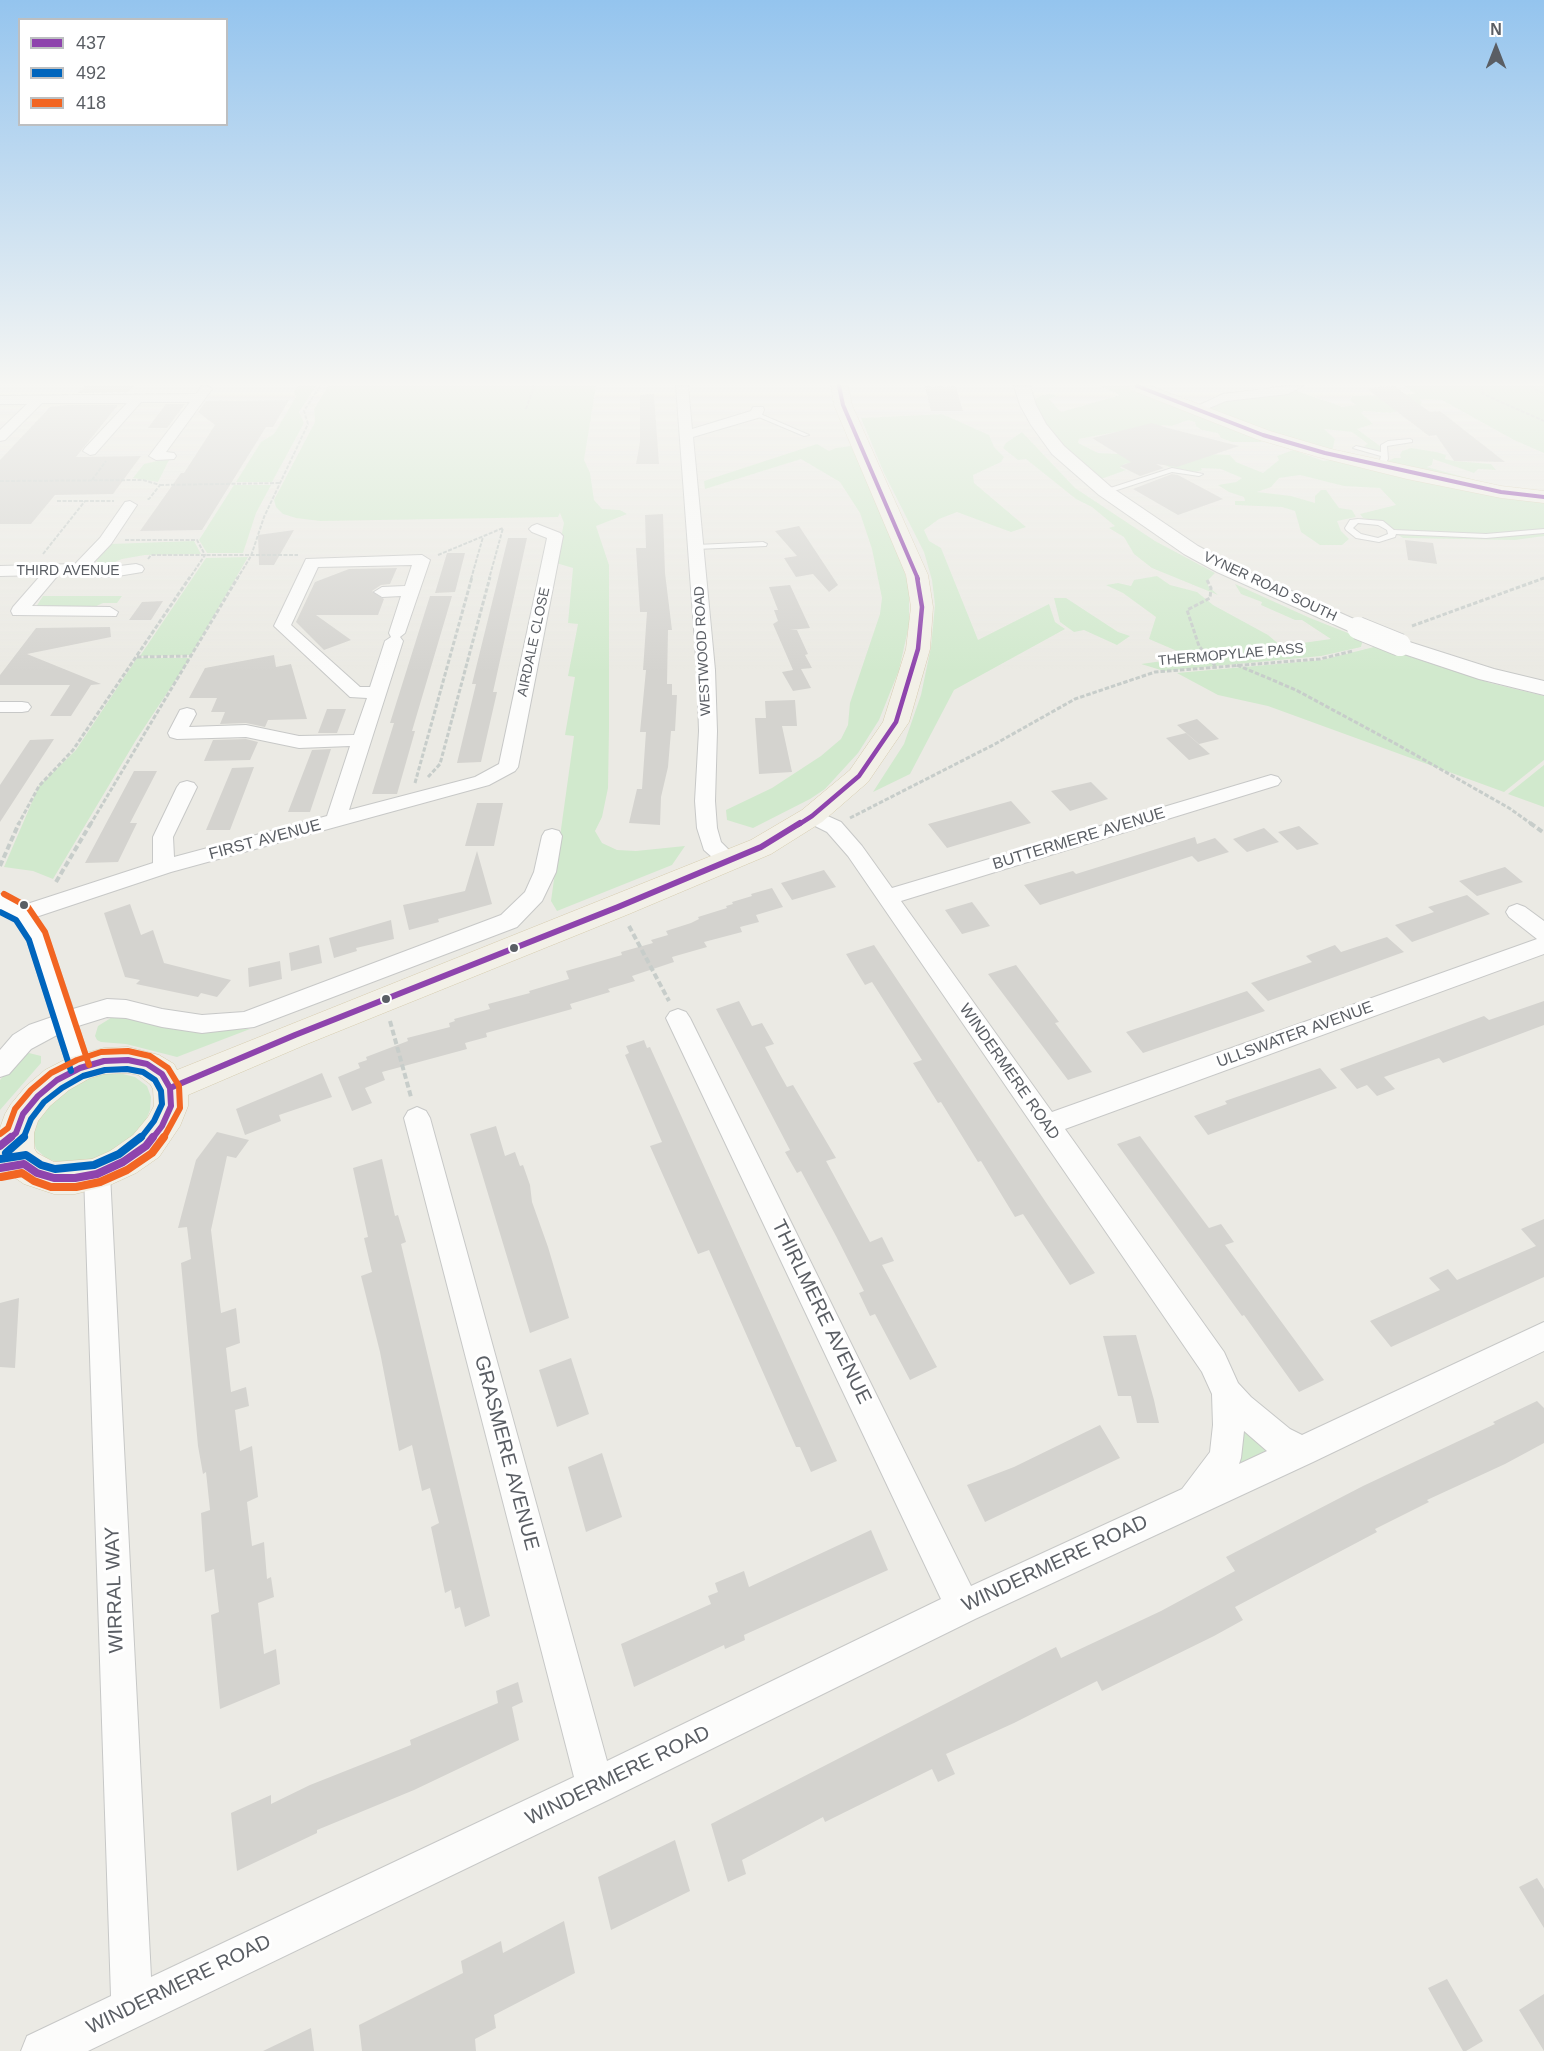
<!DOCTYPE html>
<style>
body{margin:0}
#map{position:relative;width:1544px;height:2051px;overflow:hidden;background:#ebeae4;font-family:Arial,sans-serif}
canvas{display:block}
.legend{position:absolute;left:18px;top:18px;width:210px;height:108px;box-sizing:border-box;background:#fff;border:2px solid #bdbfc1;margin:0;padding:8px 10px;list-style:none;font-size:18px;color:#5a5e64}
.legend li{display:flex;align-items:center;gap:12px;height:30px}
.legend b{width:30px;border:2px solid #bdbfc1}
.north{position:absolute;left:1466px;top:18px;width:60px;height:60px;-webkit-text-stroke:4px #fff;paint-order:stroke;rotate:0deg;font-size:16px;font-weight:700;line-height:24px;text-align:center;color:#5a5e64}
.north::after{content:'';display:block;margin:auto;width:21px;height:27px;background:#5a5e64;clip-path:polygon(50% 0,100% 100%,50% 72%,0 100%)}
</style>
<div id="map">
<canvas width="1544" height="2051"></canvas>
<ul class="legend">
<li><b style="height:8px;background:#8e44ad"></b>437</li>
<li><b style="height:8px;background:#0065bd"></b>492</li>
<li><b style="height:8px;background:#f26522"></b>418</li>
</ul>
<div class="north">N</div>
</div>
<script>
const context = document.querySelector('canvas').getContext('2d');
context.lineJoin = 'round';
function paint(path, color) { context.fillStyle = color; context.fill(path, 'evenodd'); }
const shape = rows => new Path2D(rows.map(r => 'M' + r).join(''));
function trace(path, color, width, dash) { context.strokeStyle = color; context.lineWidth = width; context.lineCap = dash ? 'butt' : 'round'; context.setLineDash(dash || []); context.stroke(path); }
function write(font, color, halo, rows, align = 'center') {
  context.font = font + ' Arial,sans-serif'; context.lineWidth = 6; context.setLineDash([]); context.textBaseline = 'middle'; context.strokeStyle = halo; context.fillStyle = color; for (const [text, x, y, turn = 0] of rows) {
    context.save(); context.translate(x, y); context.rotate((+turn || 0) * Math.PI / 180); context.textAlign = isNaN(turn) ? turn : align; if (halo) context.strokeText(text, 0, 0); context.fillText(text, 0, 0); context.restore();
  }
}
paint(shape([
 [298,386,316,386,299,412,304,423,272,482,236,482,261,442,274,434,296,397,294,392],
 [328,386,596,386,584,460,590,473,594,500,602,509,620,510,627,514,596,526,609,565,609,728,608,788,602,817,595,831,602,843,617,850,636,851,685,846,672,865,557,911,551,901,574,736,565,735,575,677,568,676,578,624,568,623,573,568,556,563,564,523,560,513,558,517,320,521,296,518,283,514,276,507,274,500,315,422,314,409],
 [1100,386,1129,386,1256,435,1262,442,1232,442,1221,438,1218,433,1202,430,1196,426,1195,422,1188,420,1172,426,1162,425,1159,429,1116,432,1079,439,1078,443,1098,453,1118,454,1132,451,1230,455,1236,462,1263,473,1279,460,1277,456,1293,450,1324,461,1335,459,1544,503,1544,536,1515,540,1403,538,1379,522,1363,518,1360,514,1396,505,1380,488,1344,486,1300,475,1279,478,1271,487,1257,492,1291,496,1315,503,1315,496,1321,490,1326,490,1339,508,1352,510,1356,517,1337,521,1341,531,1349,539,1342,545,1320,545,1301,532,1295,511,1282,507,1235,505,1235,501,1245,501,1244,497,1229,492,1218,485,1236,482,1242,478,1221,469,1201,468,1202,470,1196,472,1169,467,1157,461,1140,461,1124,464,1120,468,1126,470,1104,478,1093,478,1036,418,1026,403,1043,395,1051,394,1057,396,1049,399,1061,412,1120,395],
 [1397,386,1544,386,1544,453,1514,440,1442,400,1420,399,1422,404,1390,413,1363,411,1361,413,1373,424,1357,429,1384,449,1382,452,1372,451,1364,446,1368,444,1352,432,1324,429,1335,439,1332,451,1309,446,1207,409,1222,400,1294,390,1343,407,1356,405,1350,400,1352,396,1416,394,1404,386],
 [942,414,989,435,994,447,1004,457,1001,462,973,475,974,483,1026,527,1011,532,957,512,939,519,924,530,929,541,941,548,978,640,1049,604,1055,622,1065,629,954,690,910,774,873,792,904,744,921,695,931,647,935,605,932,580,924,552,884,473,861,418],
 [1022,432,1075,488,1155,541,1215,573,1207,581,1208,586,1218,595,1152,568,1134,554,1124,537,1109,528,1115,526,1092,507,1076,499,1026,459,1018,460,1003,448,1006,443],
 [817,444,829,451,836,448,851,446,895,538,909,588,909,625,899,670,879,720,858,753,825,789,810,799,753,828,727,820,726,810,772,788,821,756,841,739,848,725,850,703,880,614,882,598,872,549,860,513,840,482,801,459,705,489,704,481],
 [1411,448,1436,452,1446,455,1445,459,1454,461,1491,464,1496,470,1478,469,1474,473,1433,459,1432,465,1427,467,1482,482,1388,464,1388,461,1394,458,1401,458,1400,455,1402,451],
 [170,458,158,482,133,478,144,464],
 [234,485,271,485,256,513,243,553,207,553,199,540],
 [194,541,201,554,145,555,122,559,110,564,100,564,96,561,109,544],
 [248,557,191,655,140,656,206,558],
 [1157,576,1170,585,1197,592,1213,605,1268,635,1281,646,1331,639,1302,620,1295,620,1261,605,1262,602,1241,594,1235,584,1310,618,1363,639,1361,647,1321,656,1164,671,1141,664,1191,657,1149,639,1156,617,1123,593,1106,585,1118,583,1131,586,1134,580],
 [43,596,122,596,117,603,103,603,92,608,36,607],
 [1054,598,1066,598,1118,632,1130,636,1117,645,1084,630,1074,632,1060,622],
 [1378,646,1490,683,1544,696,1544,760,1504,792,1268,706,1218,695,1177,673,1322,660],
 [137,658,190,658,136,740,53,879,33,871,4,867,39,786,76,750],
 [1544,765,1544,807,1508,794],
 [114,1016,195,1030,250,1029,177,1057,126,1044,101,1042,97,1040,95,1036,98,1026],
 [29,1053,41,1056,41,1063,0,1110,0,1080,19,1057],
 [119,1073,135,1077,147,1086,151,1097,150,1110,144,1125,132,1139,97,1159,60,1163,46,1158,36,1149,32,1135,35,1120,61,1090,100,1074],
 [1243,1428,1271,1449,1237,1465]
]), '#d1e9cd');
paint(shape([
 [85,386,134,386,128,392,78,393],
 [925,386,956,387,963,411,931,411],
 [1394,386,1430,412,1440,411,1505,462,1454,461,1436,435,1429,436,1366,388],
 [654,394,659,464,636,464,640,442,640,395],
 [289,400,273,427,266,427,202,530,140,531,181,473,184,473,215,425,198,412,206,401],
 [166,404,185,404,167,428,148,428],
 [66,405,118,405,76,457,141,456,113,494,55,495,31,524,0,524,0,460,50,407],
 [1152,423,1168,428,1239,446,1177,467,1156,464,1164,468,1140,476,1120,466,1131,462,1092,438],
 [1172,474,1178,475,1223,499,1178,515,1133,489],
 [663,514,665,573,672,630,668,630,667,684,672,684,672,695,677,695,675,731,671,731,668,767,661,797,660,825,629,823,637,789,642,789,646,732,640,732,646,670,643,670,647,612,640,612,636,548,646,548,645,515],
 [799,526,838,585,829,592,813,574,796,577,784,558,797,556,775,531],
 [294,530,274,565,259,565,258,535],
 [508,538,527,538,493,692,497,692,481,762,457,763,476,684,472,684],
 [1405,540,1433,543,1437,564,1408,560],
 [447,553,465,553,455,592,435,593],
 [397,568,390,584,381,585,372,591,384,599,378,615,316,615,351,640,324,650,296,622,315,582,349,569],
 [790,585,810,628,790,630,797,630,808,654,805,655,812,668,801,669,811,688,793,691,782,672,793,670,773,624,778,621,774,610,778,610,769,587],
 [430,596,452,596,412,731,415,731,397,794,372,794,394,723,390,723],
 [163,601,151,620,129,620,142,602],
 [110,627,111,637,27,654,101,684,91,685,71,716,50,716,70,685,0,685,0,675,36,628],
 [274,655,276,667,291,664,307,719,268,720,265,727,246,723,220,724,225,712,211,712,217,698,189,698,205,668],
 [795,700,797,726,782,726,792,772,759,774,755,718,766,718,765,701],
 [327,709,346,709,337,733,318,733],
 [1197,719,1219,739,1199,744,1177,725],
 [1186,733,1210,754,1189,760,1166,738],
 [54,739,41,759,0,822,0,785,30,740],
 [246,739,258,742,250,760,204,761,213,740],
 [331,749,310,812,288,812,312,750],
 [254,767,230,830,206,830,232,768],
 [134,771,157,771,130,823,137,823,118,862,85,863],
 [1091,782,1108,799,1070,811,1051,791],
 [1011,801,1031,823,947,848,928,824],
 [477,803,503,803,494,846,465,846],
 [1299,826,1319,844,1297,850,1278,832],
 [1264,828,1279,842,1247,852,1233,839],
 [1195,837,1197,844,1215,838,1229,852,1198,862,1192,856,1040,905,1024,885,1073,871,1076,874],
 [477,851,492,904,438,919,439,922,409,930,403,905,465,891],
 [1505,867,1523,882,1477,896,1459,881],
 [824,870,836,887,792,900,781,883],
 [772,888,783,907,756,915,759,922,740,927,742,932,704,942,707,947,672,957,674,962,632,976,635,981,608,989,610,992,570,1004,572,1009,486,1033,487,1037,465,1043,467,1049,382,1072,385,1080,365,1088,372,1103,352,1111,338,1077,360,1068,358,1063,367,1060,366,1057,408,1041,407,1038,450,1027,449,1023,455,1021,454,1019,490,1009,488,1004,530,993,529,991,569,979,566,971,622,955,621,952,653,943,651,940,668,935,666,931,691,923,699,919,698,917,727,908,726,906,733,904,732,902,752,896,751,894],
 [1467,895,1490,914,1412,942,1395,925,1434,912,1428,907],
 [972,902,990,926,962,934,945,910],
 [130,904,141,935,153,930,164,963,231,980,217,997,201,993,198,997,136,984,140,980,125,977,104,913],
 [391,920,394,939,356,948,357,951,334,958,329,938],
 [1387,937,1404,952,1268,1001,1251,983,1312,962,1306,956,1335,945,1341,952],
 [319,945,322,963,291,971,289,953],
 [874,945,1047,1204,1095,1273,1070,1285,1023,1214,1015,1217,981,1161,978,1162,941,1102,938,1103,913,1063,922,1060,872,982,865,985,846,954],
 [280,961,282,979,249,987,248,968],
 [1016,965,1059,1022,1055,1023,1092,1072,1068,1080,988,974],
 [1247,991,1265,1011,1143,1053,1126,1032],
 [739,1001,752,1026,762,1023,774,1044,765,1047,778,1071,787,1087,793,1085,836,1158,826,1161,870,1242,882,1237,894,1261,882,1265,937,1367,910,1380,875,1314,870,1316,859,1293,864,1291,836,1236,801,1171,797,1173,785,1152,790,1150,716,1009],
 [1544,1001,1544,1025,1443,1063,1439,1058,1384,1077,1395,1089,1377,1096,1367,1085,1357,1089,1340,1069,1484,1016,1489,1020],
 [644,1040,647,1048,650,1047,837,1461,811,1472,800,1447,796,1447,709,1250,698,1254,650,1146,662,1142,625,1055,629,1053,626,1046],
 [1320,1068,1337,1088,1208,1135,1194,1116,1227,1104,1225,1101],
 [322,1073,332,1097,279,1115,281,1121,245,1135,236,1109],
 [496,1126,505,1156,515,1152,520,1166,523,1165,530,1185,532,1202,548,1247,569,1318,530,1333,470,1134],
 [217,1132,249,1140,236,1158,227,1156,211,1230,221,1313,236,1308,240,1343,226,1348,231,1392,246,1387,249,1406,235,1410,240,1451,252,1446,258,1497,247,1502,252,1546,264,1542,267,1579,271,1577,274,1597,258,1603,264,1654,276,1649,280,1684,220,1709,211,1615,219,1612,214,1569,205,1572,201,1513,210,1510,206,1472,203,1474,198,1446,181,1263,191,1259,187,1227,178,1228,196,1160],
 [1140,1136,1209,1228,1221,1224,1234,1242,1225,1245,1324,1380,1299,1392,1244,1315,1242,1316,1117,1144],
 [382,1159,395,1216,398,1215,406,1242,401,1244,490,1616,465,1627,460,1607,455,1609,451,1590,445,1593,431,1527,439,1523,430,1488,422,1491,412,1445,399,1451,380,1352,361,1276,372,1272,364,1238,368,1237,353,1168],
 [1544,1219,1544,1277,1391,1347,1370,1321,1440,1290,1429,1278,1448,1269,1457,1280,1536,1246,1521,1229],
 [19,1298,15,1368,0,1367,0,1303],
 [1136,1335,1154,1400,1159,1423,1137,1423,1131,1396,1118,1396,1103,1336],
 [571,1358,589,1414,557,1427,539,1370],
 [1537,1401,1544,1408,1544,1443,1505,1464,1427,1500,1429,1502,1375,1529,1377,1532,1235,1607,1243,1620,1214,1636,1102,1691,1097,1681,1014,1723,946,1754,955,1774,938,1782,932,1769,825,1822,823,1817,742,1860,746,1874,728,1882,711,1824,1056,1647,1061,1658,1161,1611,1235,1571,1226,1557,1363,1486,1495,1424,1493,1422],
 [1100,1425,1120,1458,985,1522,967,1485,1014,1467],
 [602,1453,622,1517,586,1532,568,1467],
 [871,1530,888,1570,744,1635,745,1640,725,1649,724,1645,634,1687,621,1644,711,1604,708,1596,718,1592,715,1583,744,1571,749,1587],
 [518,1682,523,1702,512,1707,519,1740,414,1790,317,1830,317,1833,237,1871,231,1813,271,1795,271,1804,310,1785,411,1745,410,1740,498,1703,496,1691],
 [675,1840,690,1891,611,1930,598,1877],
 [1537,1878,1544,1889,1544,1928,1519,1887],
 [564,1921,575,1973,494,2015,496,2028,475,2039,476,2051,362,2051,359,2025,463,1973,461,1961,501,1941,503,1953],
 [1447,1979,1483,2041,1466,2051,1463,2051,1428,1988],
 [1544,1994,1544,2051,1519,2010],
 [311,2028,314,2051,263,2051]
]), '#d4d3cf');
const service = shape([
 [754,413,758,413,809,435,804,436,754,415,754,413],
 [1410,439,1412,440,1412,442,1387,446,1388,459,1383,468,1381,469,1378,467,1381,456,1353,448,1356,446,1381,452,1381,445,1388,441,1410,439],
 [1172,468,1203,474,1199,476,1172,472,1108,493,1101,491,1172,468],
 [1358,519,1383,521,1394,530,1486,534,1544,529,1544,533,1486,538,1396,534,1395,537,1379,542,1356,538,1346,530,1345,528,1350,520,1358,519],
 [1358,523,1378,525,1387,530,1388,534,1378,538,1361,534,1353,528,1358,523],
 [763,542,767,544,766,546,696,549,692,547,696,545,763,542]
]);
const minor = shape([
 [202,386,207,386,212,389,166,452,174,453,176,456,174,459,156,460,149,456,190,402,141,402,95,454,90,455,83,451,85,448,127,403,42,403,5,440,0,441,0,430,27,404,0,404,0,396,196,394,202,386],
 [676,386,688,386,692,429,751,411,753,407,763,407,764,410,761,417,693,437,715,670,717,731,715,801,717,828,721,842,740,861,736,866,729,868,722,866,704,850,697,828,695,801,699,731,697,670,676,386],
 [1288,386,1303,386,1288,394,1226,401,1197,413,1191,409,1223,394,1288,386],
 [130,501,137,505,111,544,91,565,112,567,136,564,142,566,144,569,142,572,112,577,59,574,32,606,110,607,118,612,116,616,13,615,11,611,13,607,41,575,0,576,0,566,75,564,100,538,125,502,130,501],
 [537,524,560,533,563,536,518,767,515,771,489,785,171,872,36,917,48,936,73,1009,107,999,126,1000,162,1009,202,1015,244,1012,501,915,525,892,534,872,542,836,545,831,552,829,559,831,562,836,556,872,542,901,517,927,254,1027,202,1033,162,1027,126,1018,107,1017,78,1026,92,1068,89,1075,80,1078,71,1075,57,1035,31,1049,9,1074,0,1077,0,1050,13,1035,29,1025,52,1017,26,937,14,918,0,911,0,894,24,905,153,863,153,837,177,787,180,783,187,781,194,783,197,787,173,837,174,857,327,816,350,746,299,748,246,737,177,739,170,737,168,733,180,710,187,708,194,710,196,714,189,727,246,725,299,736,354,735,367,698,350,697,274,626,306,559,422,555,430,560,405,633,400,637,403,641,349,810,475,777,499,764,547,538,532,532,529,529,532,526,537,524],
 [412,565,405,586,382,587,374,592,382,597,401,596,389,633,391,637,385,641,370,687,360,687,291,625,318,567,412,565],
 [0,702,22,702,28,703,31,707,28,711,22,712,0,712,0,702],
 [1271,775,1278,777,1281,781,1278,785,901,901,1052,1112,1537,939,1509,917,1506,912,1509,907,1517,904,1525,907,1544,921,1544,954,1065,1129,1224,1352,1238,1383,1251,1397,1290,1429,1302,1435,1544,1322,1544,1351,1313,1462,975,1619,608,1800,88,2051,21,2051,27,2036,111,1996,84,1174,88,1166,97,1163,106,1166,110,1174,151,1977,574,1777,404,1118,408,1111,417,1107,426,1111,430,1118,607,1761,941,1599,666,1018,670,1012,678,1009,686,1012,690,1018,971,1586,1182,1489,1210,1452,1213,1425,1212,1394,1202,1372,848,856,827,832,805,821,802,816,805,811,812,809,841,822,862,846,892,888,1271,775],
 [1244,1431,1267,1451,1239,1464,1241,1458,1244,1431]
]);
const tertiary = shape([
 [1014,386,1030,386,1036,405,1046,424,1064,446,1111,487,1198,546,1231,564,1365,624,1369,628,1365,632,1358,634,1351,632,1217,572,1184,554,1099,495,1052,454,1031,425,1020,405,1014,386],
 [1400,639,1494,669,1544,681,1544,695,1479,679,1392,650,1389,645,1392,640,1400,639]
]);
const primary = shape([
 [831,386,848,386,852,405,928,575,933,607,930,649,909,722,868,782,822,822,771,854,629,914,307,1044,188,1095,188,1106,180,1126,159,1157,136,1173,110,1185,75,1194,54,1194,24,1184,11,1175,0,1154,0,1128,5,1114,11,1104,26,1086,45,1070,68,1058,104,1048,128,1047,159,1055,174,1064,177,1070,751,840,802,810,850,770,883,722,906,649,911,607,906,575,834,405,831,386],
 [128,1073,138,1075,150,1084,153,1089,154,1106,148,1117,133,1135,110,1151,92,1159,54,1162,37,1153,34,1148,34,1133,38,1121,50,1106,69,1090,90,1078,104,1074,128,1073],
 [1128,386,1151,386,1270,431,1331,449,1501,486,1544,491,1544,503,1501,498,1407,479,1318,457,1256,439,1131,390,1128,386]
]);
trace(service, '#c7c8c7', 2);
trace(minor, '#c7c8c7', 2);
trace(tertiary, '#c7c8c7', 2);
trace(primary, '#d6ccaf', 1);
trace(shape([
 [1482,386,1483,394,1544,421],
 [1530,386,1544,394],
 [526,409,534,386],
 [92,480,106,461],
 [0,481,143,480,160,485,149,499,146,499],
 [160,485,280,483],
 [57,501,114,501],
 [125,540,197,540,205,555,189,579],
 [43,554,85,501],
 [438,555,503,528,489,579],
 [148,559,151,555,298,555],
 [237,579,251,556,264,517,308,424,304,411,320,386],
 [471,579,483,537],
 [1542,579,1544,578]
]), '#c7cdca', 2, [4, 1.5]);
trace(shape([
 [1207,580,1211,588,1210,598,1187,610,1199,646,1216,667],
 [1412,626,1544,578],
 [137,657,192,656],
 [1237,665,1296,690,1398,745,1509,808,1533,825],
 [428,777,440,764,490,577],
 [415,783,472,577],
 [850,818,995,744,1075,699,1155,672,1320,659,1353,651],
 [18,825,39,786,73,750,190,577],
 [90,825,238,577]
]), '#c7cdca', 3, [4.5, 2]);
trace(shape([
 [1530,823,1544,833],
 [0,866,19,823],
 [56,882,91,823],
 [629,926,669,1001],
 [390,1021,411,1097]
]), '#c7cdca', 4, [6, 3]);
paint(service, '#fcfcfb');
paint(minor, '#fcfcfb');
paint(tertiary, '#fcfcfb');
paint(primary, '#f2f0e7');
const tertiaryBridge = shape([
 [1358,628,1400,645]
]);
trace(tertiaryBridge, '#c7c8c7', 24, []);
trace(tertiaryBridge, '#fcfcfb', 22);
trace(shape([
 [839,386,843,405,918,579],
 [1137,386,1263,435,1325,453,1501,492,1544,497]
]), '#8e44ad', 4);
trace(shape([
 [798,825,812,816,859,776,896,722,918,649,922,607,917,577]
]), '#8e44ad', 4.5);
trace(shape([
 [170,1088,295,1035,618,907,761,847,800,823],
 [9,1139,16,1133,23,1114,38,1096,57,1080,80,1068,104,1061,128,1060,147,1064,162,1074,170,1088,171,1106,162,1126,152,1139]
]), '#8e44ad', 6);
trace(shape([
 [0,1146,11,1137],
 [0,1168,24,1164,37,1173,54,1178,75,1178,97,1174,123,1162,146,1146,153,1137]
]), '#8e44ad', 8);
trace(shape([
 [0,912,16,920,29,940,71,1071],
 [23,1139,31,1119,44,1102,62,1088,83,1076,105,1070,127,1069,143,1072,155,1080,161,1091,162,1104,154,1121,140,1139]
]), '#0065bd', 6);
trace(shape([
 [6,1153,24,1137],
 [0,1159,26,1155,41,1165,55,1169,94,1165,119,1154,141,1137]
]), '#0065bd', 8);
trace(shape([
 [4,894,28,907,45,932,89,1065],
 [0,1134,8,1128,15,1109,31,1090,51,1073,77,1060,101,1052,128,1051,150,1056,168,1068,179,1086,180,1108,163,1139]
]), '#f26522', 6);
trace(shape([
 [1,1177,22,1173,34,1181,51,1187,76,1187,100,1182,127,1170,152,1153,164,1137]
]), '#f26522', 8);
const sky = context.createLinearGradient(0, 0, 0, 673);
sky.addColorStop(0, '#94c4ee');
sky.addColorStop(0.57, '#f6f6f3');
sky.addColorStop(1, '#f6f6f300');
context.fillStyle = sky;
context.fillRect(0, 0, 1544, 673);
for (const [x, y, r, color] of [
 [24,905,5,"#5a5e64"],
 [514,948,5,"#5a5e64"],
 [386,999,5,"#5a5e64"]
]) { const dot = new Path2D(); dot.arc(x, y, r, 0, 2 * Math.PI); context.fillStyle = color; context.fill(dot); trace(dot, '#fff', 2); }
write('14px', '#5a5e64', '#fff', [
 ["THIRD AVENUE",68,571],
 ["VYNER ROAD SOUTH",1270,587,25],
 ["AIRDALE CLOSE",534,642,-78],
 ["WESTWOOD ROAD",703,651,-93],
 ["THERMOPYLAE PASS",1231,655,-5]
]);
write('16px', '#5a5e64', '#fff', [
 ["BUTTERMERE AVENUE",1079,839,-17],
 ["FIRST AVENUE",265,840,-15],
 ["ULLSWATER AVENUE",1295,1035,-20],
 ["WINDERMERE ROAD",1009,1072,55]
]);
write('20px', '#5a5e64', '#fff', [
 ["THIRLMERE AVENUE",821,1312,64],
 ["GRASMERE AVENUE",506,1453,75],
 ["WINDERMERE ROAD",1055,1564,-25],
 ["WIRRAL WAY",115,1590,-92],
 ["WINDERMERE ROAD",618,1776,-26],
 ["WINDERMERE ROAD",179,1985,-26]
]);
</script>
